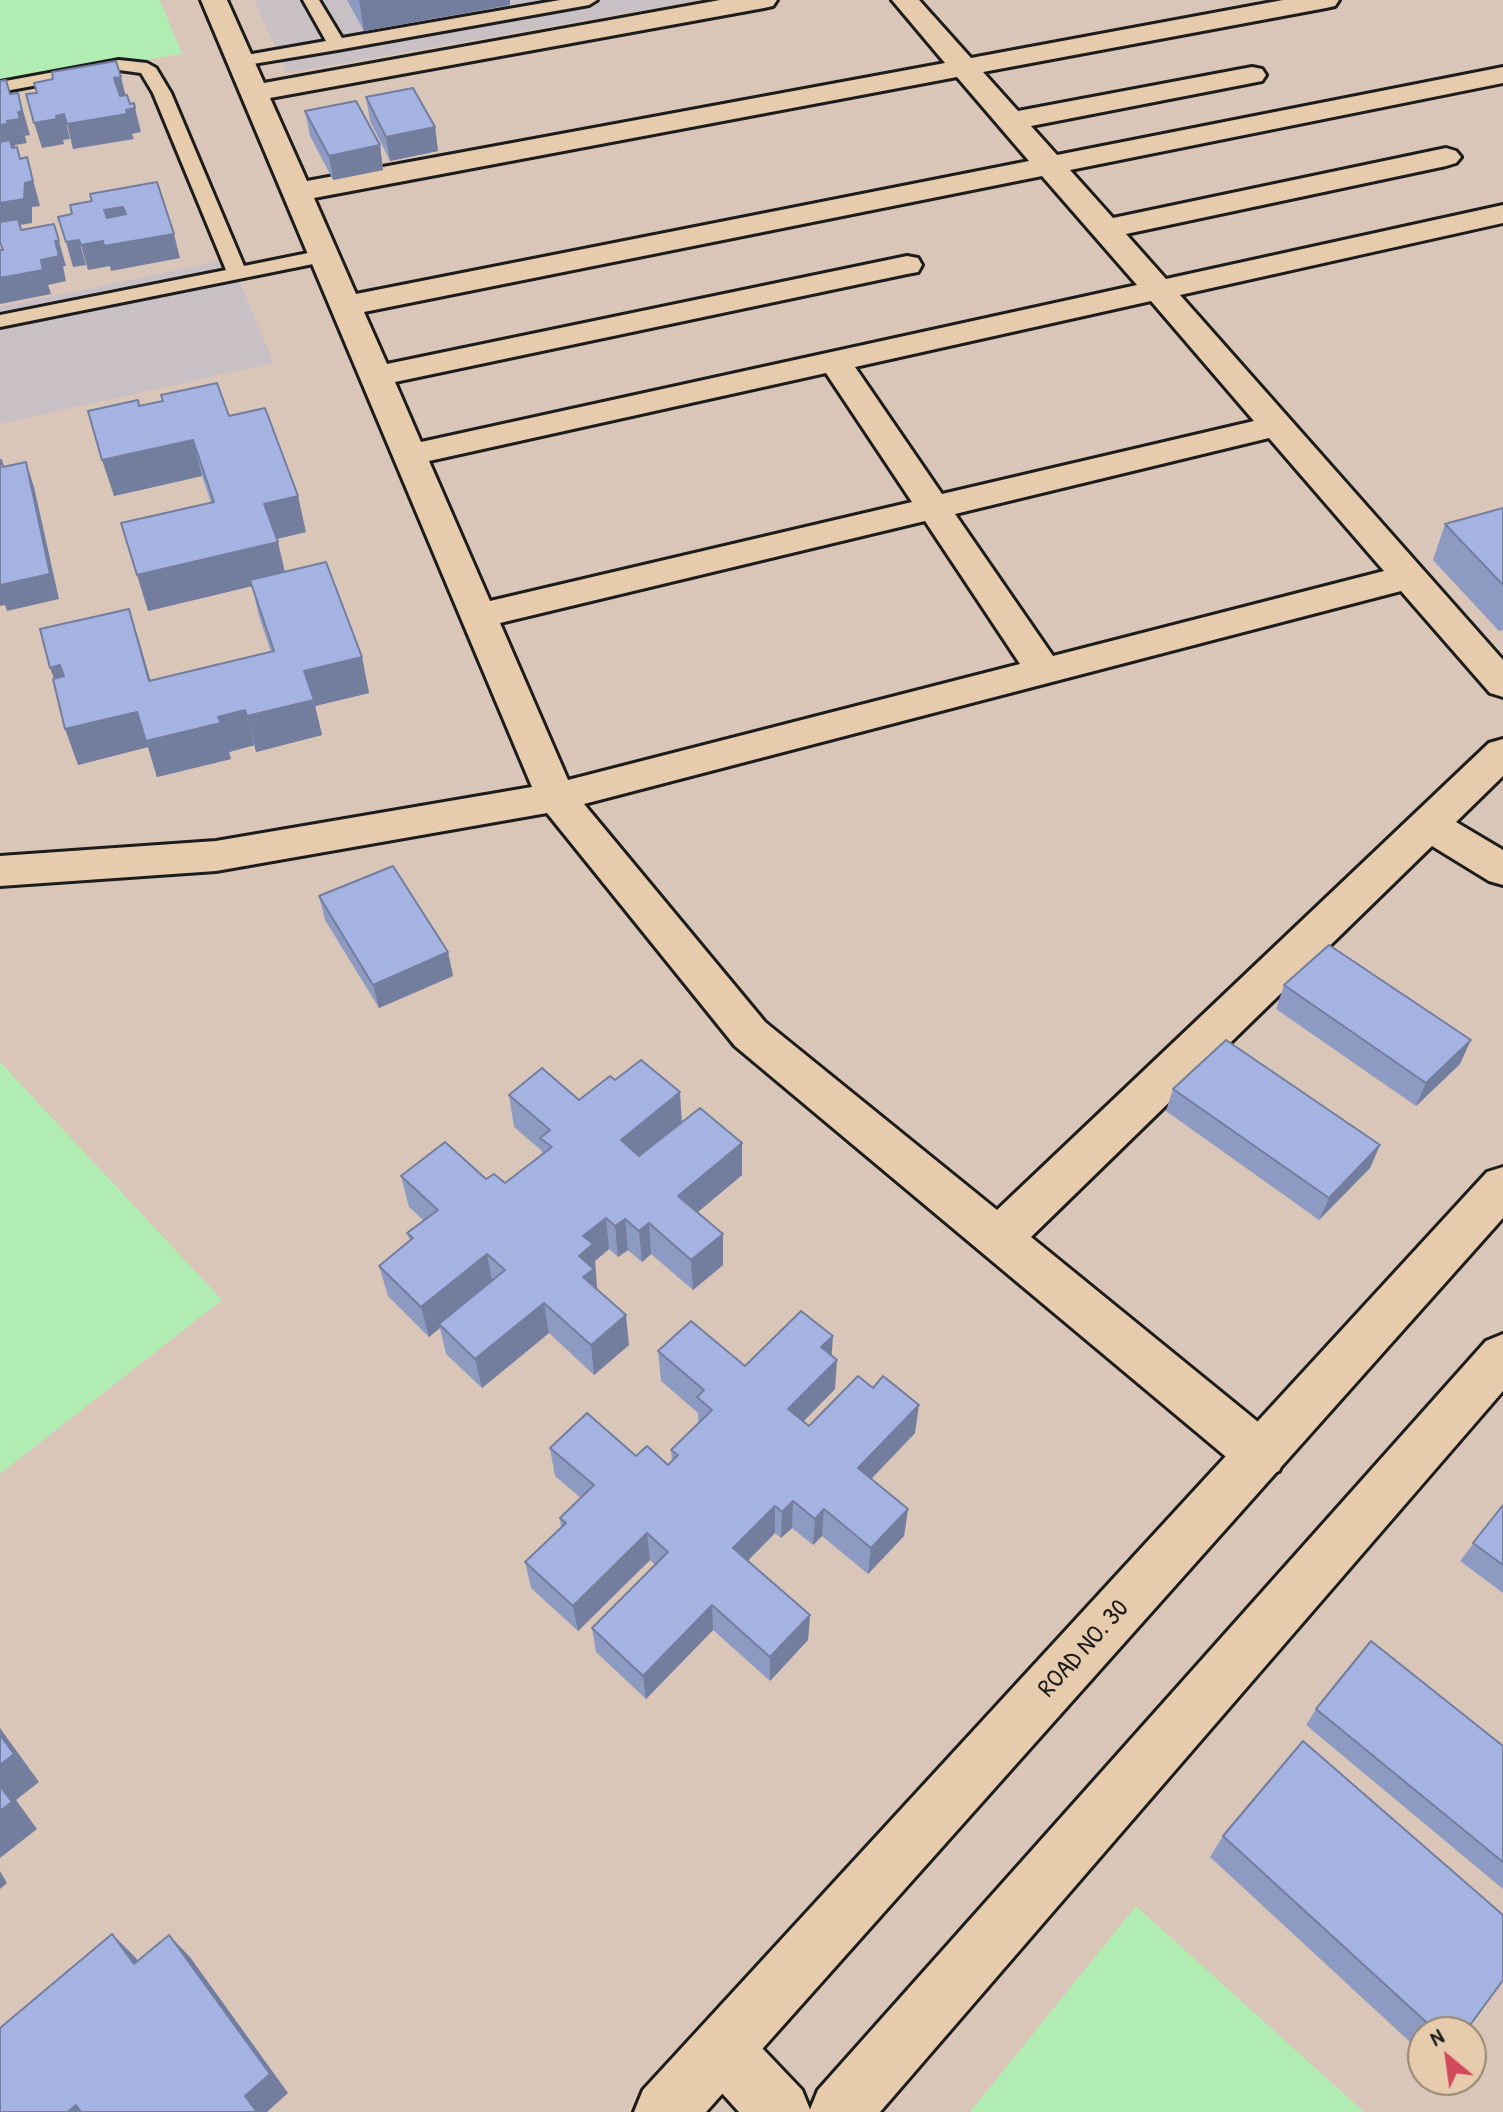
<!DOCTYPE html>
<style>
body{margin:0}
#map{position:relative;width:1503px;height:2112px;overflow:hidden;background:#d9c6b8;font-family:"Patrick Hand",sans-serif}
canvas{display:block}
.north{position:absolute;left:1407px;top:2016px;width:80px;height:80px;box-sizing:border-box;background:#e6cbad;border:2px solid #958573;border-radius:50%;rotate:331deg;font-size:22px;font-weight:700;line-height:32px;text-align:center;color:#1c1c1c}
.north::after{content:'';display:block;margin:auto;width:28px;height:36px;background:#d1495b;clip-path:polygon(50% 0,100% 100%,50% 72%,0 100%)}
</style>
<div id="map">
<canvas width="1503" height="2112"></canvas>
<div class="north">N</div>
</div>
<script>
const context = document.querySelector('canvas').getContext('2d');
context.lineJoin = 'round';
function paint(path, color) { context.fillStyle = color; context.fill(path, 'evenodd'); }
const shape = rows => new Path2D(rows.map(r => 'M' + r).join(''));
function trace(path, color, width, dash) { context.strokeStyle = color; context.lineWidth = width; context.lineCap = dash ? 'butt' : 'round'; context.setLineDash(dash || []); context.stroke(path); }
function write(font, color, halo, rows, align = 'center') {
  context.font = font + ' "Patrick Hand",sans-serif'; context.lineWidth = 6; context.setLineDash([]); context.textBaseline = 'middle'; context.strokeStyle = halo; context.fillStyle = color; for (const [text, x, y, turn = 0] of rows) {
    context.save(); context.translate(x, y); context.rotate((+turn || 0) * Math.PI / 180); context.textAlign = isNaN(turn) ? turn : align; if (halo) context.strokeText(text, 0, 0); context.fillText(text, 0, 0); context.restore();
  }
}
paint(shape([
 [254,0,700,0,287,73],
 [230,259,274,363,0,424,0,307]
]), '#c9c0c5');
paint(shape([
 [0,0,160,0,182,54,0,84],
 [0,1062,222,1300,0,1474],
 [1136,1906,1364,2112,970,2112]
]), '#b1ecb2');
const lane = shape([
 [303,0,319,0,342,38,560,0,597,0,589,5,337,50,241,66,235,65,232,61,235,57,326,41,303,0],
 [119,60,147,63,156,68,171,93,244,266,323,250,333,256,323,262,0,327,0,315,226,270,153,93,141,73,119,70,0,92,0,82,119,60]
]);
const street = shape([
 [201,0,227,0,264,83,720,0,777,0,773,6,764,8,270,98,307,181,945,63,892,0,919,0,971,58,1283,0,1339,0,1335,6,1326,8,983,72,1018,111,1252,67,1262,69,1266,75,1262,81,1252,83,1031,126,1057,155,1503,67,1503,83,1070,170,1113,218,1446,148,1456,151,1461,157,1456,163,1446,166,1126,234,1166,279,1503,205,1503,223,1180,295,1503,660,1503,697,1490,693,1401,591,584,804,765,1022,997,1210,1489,743,1503,739,1503,776,1456,822,1503,850,1503,885,1489,881,1432,846,1031,1237,1279,1439,1286,1455,1279,1471,1261,1478,1243,1471,735,1046,547,813,216,871,0,886,0,856,216,841,532,787,201,0],
 [957,77,1029,161,356,294,314,198,957,77],
 [1042,176,1137,285,421,442,395,382,907,274,918,272,922,265,918,258,907,256,387,364,364,312,1042,176],
 [1151,301,1254,421,942,494,855,367,1151,301],
 [826,373,912,502,490,601,429,461,826,373],
 [1269,438,1384,571,1053,656,955,514,1269,438],
 [925,521,1020,664,568,780,500,623,925,521],
 [722,2019,743,2028,802,2090,811,2112,739,2112,701,2070,692,2049,701,2028,722,2019]
]);
const secondary = shape([
 [1503,1167,1503,1218,706,2112,634,2112,643,2090,1487,1172,1503,1167],
 [1503,1334,1503,1391,880,2112,809,2112,818,2090,1486,1341,1503,1334]
]);
trace(lane, '#1c1c1c', 6);
trace(street, '#1c1c1c', 6);
trace(secondary, '#1c1c1c', 6);
paint(lane, '#e6cbad');
paint(street, '#e6cbad');
paint(secondary, '#e6cbad');
paint(shape([
 [347,0,510,0,510,5,364,31],
 [366,97,435,127,438,151,390,161,370,121],
 [305,111,380,145,383,170,333,180,310,136],
 [161,395,229,416,306,532,277,539,285,572,362,657,369,693,315,706,322,735,256,752,255,745,229,752,231,759,157,777,148,747,78,765,129,609,150,680,271,652,259,616,252,586,148,611,211,502,202,476,114,496,140,406,163,402],
 [1503,508,1503,630,1499,631,1433,560,1445,524],
 [319,896,448,952,453,976,379,1008,325,920],
 [1284,985,1460,1064,1416,1106,1276,1009],
 [615,1080,682,1122,742,1143,742,1175,698,1212,723,1265,693,1290,651,1254,642,1262,628,1250,618,1257,609,1249,595,1261,596,1289,629,1345,594,1375,549,1333,482,1388,446,1354,440,1328,429,1337,388,1296,379,1266,410,1241,407,1233,424,1221,409,1207,401,1176,486,1179,505,1183,542,1155,542,1151,514,1127,509,1095,579,1100],
 [1173,1089,1380,1145,1370,1168,1319,1220,1166,1111],
 [658,1351,745,1366,832,1355,835,1389,803,1422,809,1426,915,1433,871,1479,908,1509,904,1536,868,1574,822,1536,813,1545,792,1528,781,1538,775,1533,747,1561,810,1615,808,1640,770,1681,713,1630,646,1699,596,1652,592,1628,655,1565,650,1560,578,1631,531,1588,525,1562,561,1527,560,1518,581,1498,555,1476,550,1448,636,1456,668,1465,672,1461,671,1450,698,1423,698,1413,661,1381],
 [1503,1505,1503,1593,1460,1561],
 [1316,1709,1503,1746,1503,1889,1306,1725],
 [1223,1836,1465,2032,1423,2032,1423,2054,1210,1857]
]), '#8d9ac2');
paint(shape([
 [359,0,510,0,510,5,364,31],
 [121,77,127,101,120,102,114,78],
 [18,93,30,135,25,136,18,112],
 [135,108,141,132,132,134,134,139,73,149,67,124],
 [64,114,70,139,63,140,64,144,42,148,34,123],
 [20,119,27,143,15,145,15,148,0,151,0,125,7,121],
 [435,127,438,151,390,161,386,137],
 [380,145,383,170,333,180,329,156],
 [17,147,24,172,27,157,40,206,32,207,32,223,20,225,26,244,0,229,0,203],
 [123,207,130,231,111,235,104,210],
 [54,224,66,266,63,266,66,281,48,285,51,294,0,304,0,278,41,260,55,241],
 [174,234,180,258,111,271,110,266,88,270,81,245,103,241],
 [79,240,86,265,73,267,66,242],
 [193,440,202,476,114,496,102,460],
 [26,462,34,487,59,599,7,611,5,605,0,606,0,585],
 [298,496,306,532,272,540,264,504],
 [278,542,286,578,148,611,137,575],
 [129,609,140,644,161,716,149,681],
 [362,657,369,693,315,706,322,735,256,752,247,716,304,671],
 [60,665,73,700,63,703,50,668],
 [245,710,255,745,229,752,231,759,157,777,148,747,78,765,65,729,137,712,218,717],
 [448,952,453,976,379,1008,373,985],
 [1471,1040,1460,1064,1416,1106,1426,1083],
 [680,1092,682,1125,623,1172,621,1140],
 [742,1143,742,1175,680,1227,678,1196],
 [1380,1145,1370,1168,1319,1220,1329,1198],
 [606,1218,609,1249,595,1261,598,1299,583,1287,579,1256,583,1236],
 [625,1219,628,1250,618,1257,615,1226],
 [649,1223,651,1254,642,1262,639,1231],
 [723,1234,723,1265,693,1290,691,1260],
 [487,1254,493,1285,439,1324,440,1328,429,1337,421,1307],
 [544,1303,549,1333,482,1388,475,1359],
 [626,1315,629,1345,594,1375,591,1345],
 [833,1336,831,1365,821,1347],
 [837,1360,835,1389,787,1438,788,1409],
 [919,1405,915,1433,855,1496,858,1468],
 [793,1501,792,1528,781,1538,782,1512],
 [775,1506,775,1533,734,1575,733,1548],
 [824,1509,822,1536,813,1545,815,1519],
 [908,1509,904,1536,868,1574,871,1548],
 [647,1533,650,1560,578,1631,573,1606],
 [712,1605,713,1630,646,1699,643,1676],
 [810,1615,808,1640,770,1681,770,1657],
 [0,1728,39,1782,16,1800,37,1829,0,1858],
 [0,1871,7,1883,0,1889],
 [112,1934,135,1957,156,1986,134,1964],
 [169,1935,190,1957,288,2093,267,2112,257,2112,245,2096],
 [76,2105,86,2112,68,2112]
]), '#737d9e');
const building = shape([
 [116,61,121,77,114,78,120,96,127,95,130,104,134,103,135,108,126,110,127,114,67,124,64,114,56,116,57,119,34,123,26,94,37,93,34,83,53,79,52,72,116,61],
 [6,80,10,94,18,93,22,111,18,112,20,119,7,121,8,124,0,125,0,81,6,80],
 [413,88,435,127,386,137,366,97,413,88],
 [356,101,380,145,329,156,305,111,356,101],
 [10,140,12,148,17,147,20,159,27,157,33,181,25,183,24,199,0,203,0,142,10,140],
 [157,182,174,234,104,246,103,241,81,245,79,240,66,242,58,217,72,214,70,205,92,201,90,194,157,182],
 [123,207,126,214,107,218,104,210,123,207],
 [18,219,21,230,54,224,59,241,55,241,59,256,41,260,43,270,0,278,0,250,3,250,0,242,0,222,18,219],
 [217,383,229,416,265,408,298,496,264,504,278,542,137,575,121,523,214,502,193,440,102,460,88,411,138,400,139,406,163,401,161,395,217,383],
 [1,460,3,467,26,462,50,574,0,585,0,461,1,460],
 [1503,508,1503,585,1445,524,1503,508],
 [326,562,362,657,304,671,314,700,247,716,245,710,218,717,221,723,146,741,137,712,65,729,53,679,64,676,60,665,50,668,40,629,129,609,149,681,274,651,250,580,326,562],
 [393,866,448,952,373,985,319,896,393,866],
 [1329,945,1471,1040,1426,1083,1284,985,1329,945],
 [1226,1040,1380,1145,1329,1198,1173,1089,1226,1040],
 [641,1060,680,1092,621,1140,639,1156,700,1108,742,1143,678,1196,723,1234,691,1260,649,1223,639,1231,625,1219,615,1226,606,1218,583,1236,593,1244,579,1256,594,1269,583,1277,626,1315,591,1345,544,1303,475,1359,439,1324,505,1270,487,1254,421,1307,379,1266,413,1238,407,1233,438,1210,401,1176,445,1142,486,1179,494,1174,505,1183,552,1147,540,1138,550,1130,509,1095,542,1068,579,1100,610,1076,615,1080,641,1060],
 [801,1311,833,1336,821,1347,837,1360,788,1409,809,1426,858,1376,873,1388,883,1376,919,1405,858,1468,908,1509,871,1548,824,1509,815,1519,793,1501,782,1512,775,1506,733,1548,810,1615,770,1657,712,1605,643,1676,592,1628,668,1552,647,1533,573,1606,525,1562,566,1523,560,1518,594,1485,550,1448,587,1413,636,1456,647,1446,668,1465,678,1455,671,1450,712,1410,697,1397,704,1390,658,1351,691,1321,745,1366,801,1311],
 [1503,1505,1503,1565,1473,1543,1503,1505],
 [1371,1641,1503,1746,1503,1862,1316,1709,1371,1641],
 [0,1735,14,1754,0,1765,0,1735],
 [1303,1741,1503,1915,1503,1980,1465,2032,1437,2032,1223,1836,1303,1741],
 [0,1786,12,1802,0,1811,0,1786],
 [112,1934,134,1964,169,1935,270,2074,245,2096,257,2112,81,2112,76,2105,68,2112,0,2112,0,2028,112,1934]
]);
paint(building, '#a4b3e2');
trace(building, '#737d9e', 2);
write('26px', '#1c1c1c', '#e6cbad', [
 ["ROAD NO. 30",1084,1649,-48]
]);
</script>
